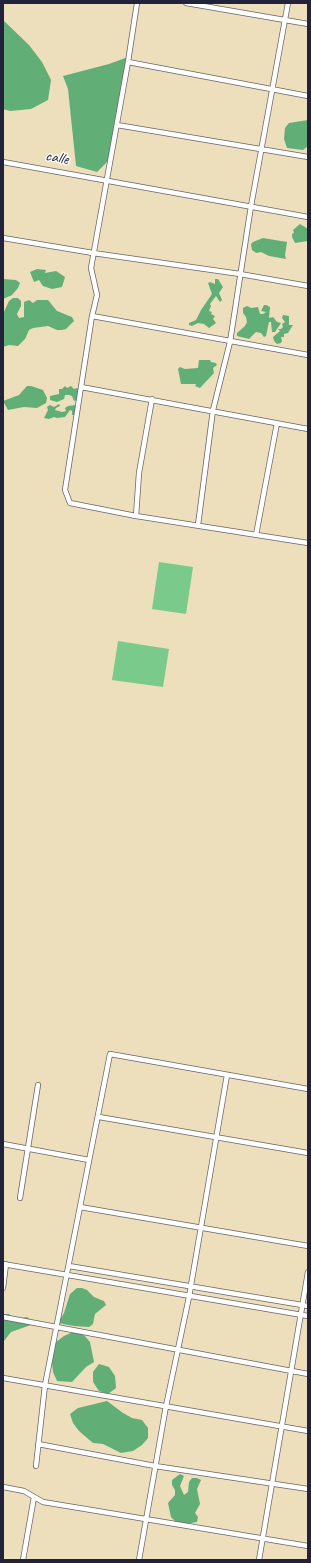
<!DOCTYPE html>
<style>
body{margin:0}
#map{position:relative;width:311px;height:1563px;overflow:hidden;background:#eddebc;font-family:Caveat,sans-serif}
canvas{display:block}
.frame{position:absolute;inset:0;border:4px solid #22223b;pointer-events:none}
</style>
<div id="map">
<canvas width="311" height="1563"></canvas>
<div class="frame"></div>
</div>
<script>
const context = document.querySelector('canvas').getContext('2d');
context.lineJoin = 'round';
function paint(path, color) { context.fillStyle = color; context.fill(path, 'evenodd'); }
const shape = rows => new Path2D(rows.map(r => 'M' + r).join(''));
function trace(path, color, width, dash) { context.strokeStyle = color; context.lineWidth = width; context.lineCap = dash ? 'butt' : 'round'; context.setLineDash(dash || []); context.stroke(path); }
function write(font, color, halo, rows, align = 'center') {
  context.font = font + ' Caveat,sans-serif'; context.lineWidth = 3; context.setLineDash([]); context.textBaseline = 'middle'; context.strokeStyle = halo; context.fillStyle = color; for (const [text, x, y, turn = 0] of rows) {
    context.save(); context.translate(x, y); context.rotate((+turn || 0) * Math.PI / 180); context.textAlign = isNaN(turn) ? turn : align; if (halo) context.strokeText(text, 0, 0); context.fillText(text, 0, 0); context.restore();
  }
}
paint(shape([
 [159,562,193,567,186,614,152,609],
 [118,641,169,649,163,687,112,680]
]), '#79ca8b');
paint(shape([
 [3,20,29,45,42,62,51,80,48,100,31,109,10,111,3,109],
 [128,57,110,159,97,172,76,166,68,89,63,76,109,64],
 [308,120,308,146,303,150,287,148,284,139,285,128,289,123],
 [300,224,308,229,308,241,295,243,292,237,292,234,294,233,293,230],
 [263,238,287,242,285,255,286,259,269,256,261,252,256,253,252,250,251,244,253,242],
 [37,269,46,270,45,273,56,271,65,277,62,287,52,289,43,286,39,280,34,282,30,272],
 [3,279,16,280,20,283,18,288,12,295,3,299],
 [215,279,218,279,223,287,219,293,222,300,220,302,216,296,210,304,211,306,209,311,212,312,211,314,215,316,213,319,216,323,209,328,204,324,198,323,192,326,189,325,189,323,196,320,201,310,212,294,208,283,210,282,215,284],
 [13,298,18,298,21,301,21,306,17,314,19,318,24,317,24,302,29,300,33,303,37,300,48,300,57,311,72,317,74,321,66,329,62,330,57,330,48,326,33,328,29,330,25,339,18,346,9,345,3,347,3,314,9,301],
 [264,305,266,305,270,307,269,318,273,317,277,322,281,323,275,332,272,332,271,322,269,322,266,336,264,337,261,333,256,332,249,339,237,336,237,333,245,326,247,322,246,317,243,313,243,308,247,306,251,308,258,307,260,314,263,314,266,312,261,311],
 [283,315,289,316,289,325,293,325,288,333,284,334,284,337,281,337,282,341,281,343,277,344,274,341,273,337,280,331,278,329,281,329,283,327,282,324,285,322,282,318],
 [199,360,210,360,211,362,216,363,217,365,213,368,214,373,200,388,195,386,196,384,181,384,178,369,180,367,185,369,198,368],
 [27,386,31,386,43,390,47,398,46,403,37,408,24,407,8,410,3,401,19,395],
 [65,386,67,388,71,386,74,389,77,388,79,390,77,400,74,401,72,396,69,395,65,395,64,399,57,402,50,400,50,396,59,394,59,389,62,389],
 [59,404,60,406,56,408,55,410,62,412,66,411,65,408,68,406,76,405,77,409,75,410,75,415,72,415,72,411,70,410,65,417,57,418,54,417,49,419,44,418,48,410,47,407,50,405,54,407],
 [77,1288,82,1288,87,1290,94,1297,104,1301,106,1305,95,1314,93,1324,89,1327,74,1326,58,1323,64,1313,70,1294],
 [3,1314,9,1314,13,1318,17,1319,27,1317,31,1320,31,1325,11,1332,4,1341],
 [73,1332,83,1334,90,1342,94,1362,86,1367,72,1382,57,1381,53,1372,52,1362,53,1352,56,1342,64,1336],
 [99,1364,109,1367,115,1376,116,1388,108,1394,99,1391,93,1382,93,1372],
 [107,1401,123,1413,132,1418,142,1420,148,1428,148,1438,142,1445,133,1451,121,1453,103,1444,93,1443,79,1431,73,1423,70,1414,78,1408],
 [180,1474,184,1476,180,1486,184,1495,188,1492,189,1482,192,1478,197,1478,201,1480,197,1489,200,1504,195,1513,198,1517,197,1522,187,1524,178,1524,171,1517,168,1503,175,1495,175,1490,172,1485,172,1480]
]), '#62ae77');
const street = shape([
 [137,3,128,62,91,268,97,295,92,316,308,355],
 [186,3,308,24],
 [128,62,308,96],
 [117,125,308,157],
 [3,162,308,217],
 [3,238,93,253,240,274,308,286],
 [92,316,65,490,70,503,136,516,308,543],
 [81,387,308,429],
 [136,516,139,473,152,399],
 [198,525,213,410,230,342,251,206,288,3],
 [256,535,277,423],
 [99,1117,308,1153],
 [3,1144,89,1160],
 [20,1198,38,1085],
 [80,1207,308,1246],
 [3,1264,308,1316],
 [69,1266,308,1306],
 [3,1288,6,1264],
 [3,1317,308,1374],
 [3,1378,308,1431],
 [38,1444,155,1466,308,1489],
 [36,1466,45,1385,110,1054,308,1089],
 [3,1487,24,1491,43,1502,308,1546],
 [23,1560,34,1497],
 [139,1560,166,1406,189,1297,227,1075],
 [259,1560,308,1272]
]);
trace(street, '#696468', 6);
trace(street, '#fff', 4.5);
write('16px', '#22223b', '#fdfcf7', [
 ["calle",57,158,10]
]);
</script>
